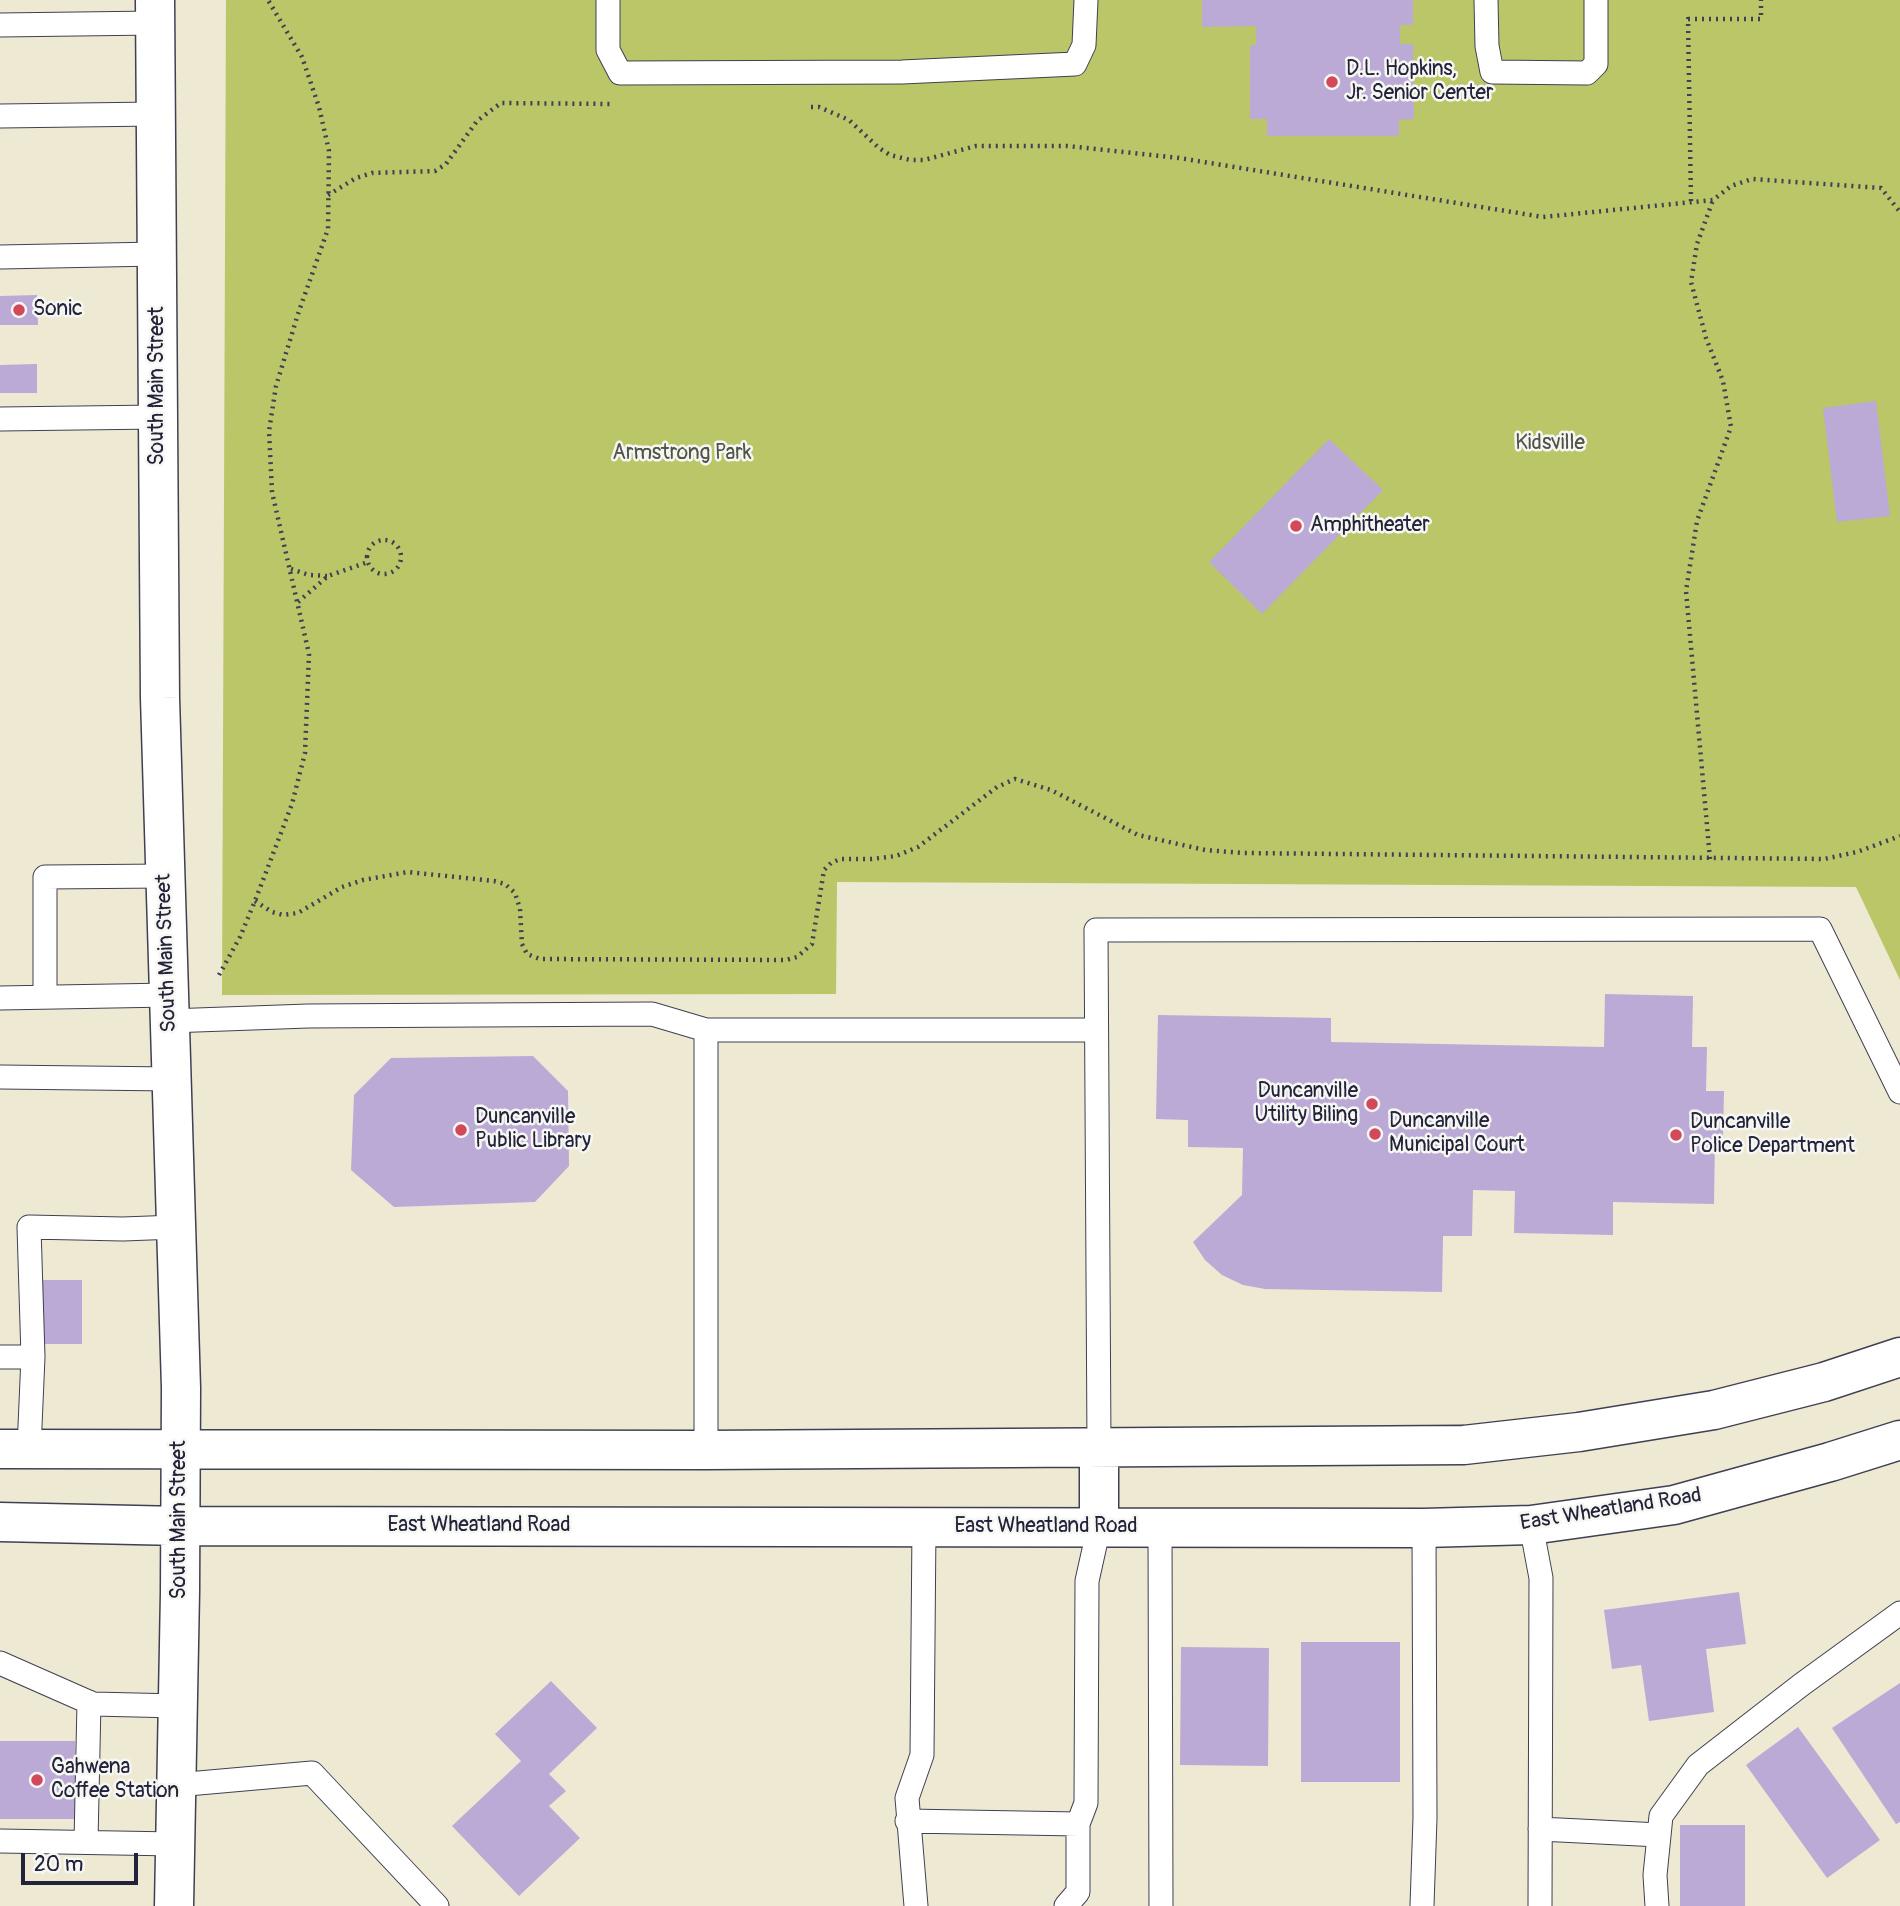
<!DOCTYPE html>
<style>
body{margin:0}
#map{position:relative;width:1900px;height:1906px;overflow:hidden;background:#ede9d3;font-family:Pangolin,sans-serif}
canvas{display:block}
.scale{position:absolute;left:21px;top:1853px;width:117px;height:32px;box-sizing:border-box;border:4px solid #22223b;border-top:0;padding-left:9px;font-size:21px;line-height:24px;white-space:nowrap;color:#22223b;-webkit-text-stroke:5px #f6f6f2;paint-order:stroke}
</style>
<div id="map">
<canvas width="1900" height="1906"></canvas>
<div class="scale">20 m</div>
</div>
<script>
const context = document.querySelector('canvas').getContext('2d');
context.lineJoin = 'round';
function paint(path, color) { context.fillStyle = color; context.fill(path, 'evenodd'); }
const shape = rows => new Path2D(rows.map(r => 'M' + r).join(''));
function trace(path, color, width, dash) { context.strokeStyle = color; context.lineWidth = width; context.lineCap = dash ? 'butt' : 'round'; context.setLineDash(dash || []); context.stroke(path); }
function write(font, color, halo, rows, align = 'center') {
  context.font = font + ' Pangolin,sans-serif'; context.lineWidth = 5; context.setLineDash([]); context.textBaseline = 'middle'; context.strokeStyle = halo; context.fillStyle = color; for (const [text, x, y, turn = 0] of rows) {
    context.save(); context.translate(x, y); context.rotate((+turn || 0) * Math.PI / 180); context.textAlign = isNaN(turn) ? turn : align; if (halo) context.strokeText(text, 0, 0); context.fillText(text, 0, 0); context.restore();
  }
}
paint(shape([
 [226,0,1900,0,1900,980,1856,887,837,882,836,994,222,995]
]), '#bac668');
paint(shape([
 [1202,0,1413,0,1413,25,1400,25,1400,44,1413,44,1414,119,1399,120,1399,136,1267,136,1267,119,1250,119,1250,45,1256,45,1256,26,1202,27],
 [37,295,38,325,0,325,0,296],
 [37,364,37,393,0,393,0,365],
 [1876,401,1890,516,1837,522,1823,408],
 [1329,439,1383,490,1262,614,1209,562],
 [1605,994,1693,996,1692,1047,1707,1047,1706,1091,1724,1091,1723,1136,1715,1136,1714,1204,1613,1202,1613,1235,1514,1233,1515,1191,1473,1190,1472,1236,1443,1236,1442,1292,1265,1289,1243,1285,1222,1275,1205,1260,1193,1242,1242,1195,1243,1148,1188,1147,1188,1120,1156,1119,1158,1015,1331,1018,1331,1042,1604,1047],
 [533,1056,568,1091,569,1166,535,1202,394,1207,351,1170,354,1095,391,1058],
 [41,1280,82,1280,82,1344,41,1344],
 [1739,1592,1746,1644,1706,1649,1714,1712,1649,1721,1641,1665,1612,1669,1604,1610],
 [1301,1642,1400,1642,1400,1782,1301,1782],
 [1181,1647,1269,1648,1268,1766,1180,1765],
 [551,1681,597,1728,549,1774,566,1791,549,1806,580,1838,519,1896,452,1826,521,1761,495,1734],
 [1900,1683,1900,1822,1896,1824,1832,1728],
 [1798,1727,1880,1840,1827,1878,1746,1765],
 [0,1741,75,1741,75,1819,0,1819],
 [1680,1825,1745,1825,1745,1906,1680,1906]
]), '#bbaad5');
const lane = shape([
 [608,0,608,50,620,73,902,72,1075,64,1084,45,1086,0],
 [1486,0,1487,46,1492,72,1587,73,1596,64,1596,0],
 [0,25,155,23],
 [0,116,156,114],
 [0,257,157,254],
 [0,419,158,417],
 [45,997,45,877,165,876],
 [0,998,169,995],
 [169,1021,308,1016,652,1014,706,1030],
 [0,1077,172,1079],
 [0,1357,33,1357,29,1227,123,1229,176,1227],
 [1099,1446,1096,930,1820,929,1900,1092],
 [29,1449,33,1357],
 [706,1450,706,1030,1096,1030],
 [1531,1525,1541,1578,1540,1906],
 [1160,1527,1161,1906],
 [0,1663,93,1704,178,1706],
 [176,1785,312,1773,437,1906],
 [907,1821,1078,1824,1078,1892,1066,1906],
 [1078,1824,1086,1803,1087,1581,1099,1527],
 [1540,1829,1659,1835],
 [0,1841,175,1844],
 [86,1842,89,1702],
 [916,1906,907,1798,922,1755,924,1526],
 [1422,1906,1425,1818,1424,1528],
 [1657,1906,1655,1875,1661,1816,1698,1765,1801,1685,1900,1613]
]);
const secondary = shape([
 [155,0,160,698,181,1388,180,1592,174,1906],
 [1099,1446,1099,1527],
 [0,1449,706,1450,1464,1445,1579,1432,1714,1410,1824,1382,1900,1357],
 [0,1522,180,1526,1424,1528,1531,1525,1674,1505,1830,1462,1900,1440]
]);
trace(lane, '#404052', 25);
trace(secondary, '#404052', 41);
trace(shape([
 [811,107,819,107,849,120,879,148,890,155,910,160,924,160,976,146,1067,146,1179,158,1543,217,1713,200,1731,186,1752,179,1881,188,1900,212],
 [328,195,356,178,372,173,435,171,446,164,477,121,501,103,610,104],
 [1691,201,1688,19,1761,19,1761,0],
 '367 557a17 17 0 1 1 34 0a17 17 0 1 1-34 0Z',
 [291,569,309,575,327,576],
 [298,602,328,576,368,562],
 [1710,859,1686,591,1697,521,1731,427,1723,381,1706,338,1691,282,1697,244,1713,200],
 [255,901,272,912,283,915,298,913,342,887,363,880,408,872,494,881,505,884,515,893,520,909,522,944,527,954,540,959,786,960,797,957,812,944,824,870,831,863,840,859,872,859,896,856,918,847,997,787,1015,779,1051,790,1138,835,1205,850,1243,853,1824,859,1857,852,1900,836],
 [219,975,240,937,255,901,292,804,305,753,309,654,272,492,269,431,276,386,298,314,328,229,329,151,319,107,302,57,268,0]
]), '#404052', 4.5, [2, 5]);
trace(lane, '#fff', 23);
trace(secondary, '#fff', 38);
for (const [x, y, r, color] of [
 [1332,82,7,"#d1495b"],
 [19,310,7,"#d1495b"],
 [1296,526,7,"#d1495b"],
 [1372,1104,7,"#d1495b"],
 [461,1130,7,"#d1495b"],
 [1375,1134,7,"#d1495b"],
 [1676,1135,7,"#d1495b"],
 [37,1780,7,"#d1495b"]
]) { const dot = new Path2D(); dot.arc(x, y, r, 0, 2 * Math.PI); context.fillStyle = color; context.fill(dot); trace(dot, '#f6f6f2', 2.5); }
write('21px', '#22223b', '#f6f6f2', [
 ["D.L. Hopkins,",1346,70],
 ["Jr. Senior Center",1346,94],
 ["Sonic",33,310],
 ["Amphitheater",1310,526],
 ["Duncanville",1358,1092,"right"],
 ["Utility Biling",1358,1116,"right"],
 ["Duncanville",475,1118],
 ["Public Library",475,1142],
 ["Duncanville",1389,1122],
 ["Municipal Court",1389,1146],
 ["Duncanville",1690,1123],
 ["Police Department",1690,1147],
 ["Gahwena",51,1768],
 ["Coffee Station",51,1792]
], 'left');
write('21px', '#22223b', '#f6f6f2', [
 ["South Main Street",158,386,-90],
 ["South Main Street",167,953,-92],
 ["East Wheatland Road",1611,1510,-9],
 ["South Main Street",180,1520,-90],
 ["East Wheatland Road",479,1526],
 ["East Wheatland Road",1046,1527]
]);
write('21px', '#505348', '#f6f6f2', [
 ["Kidsville",1550,444],
 ["Armstrong Park",682,454]
]);
</script>
